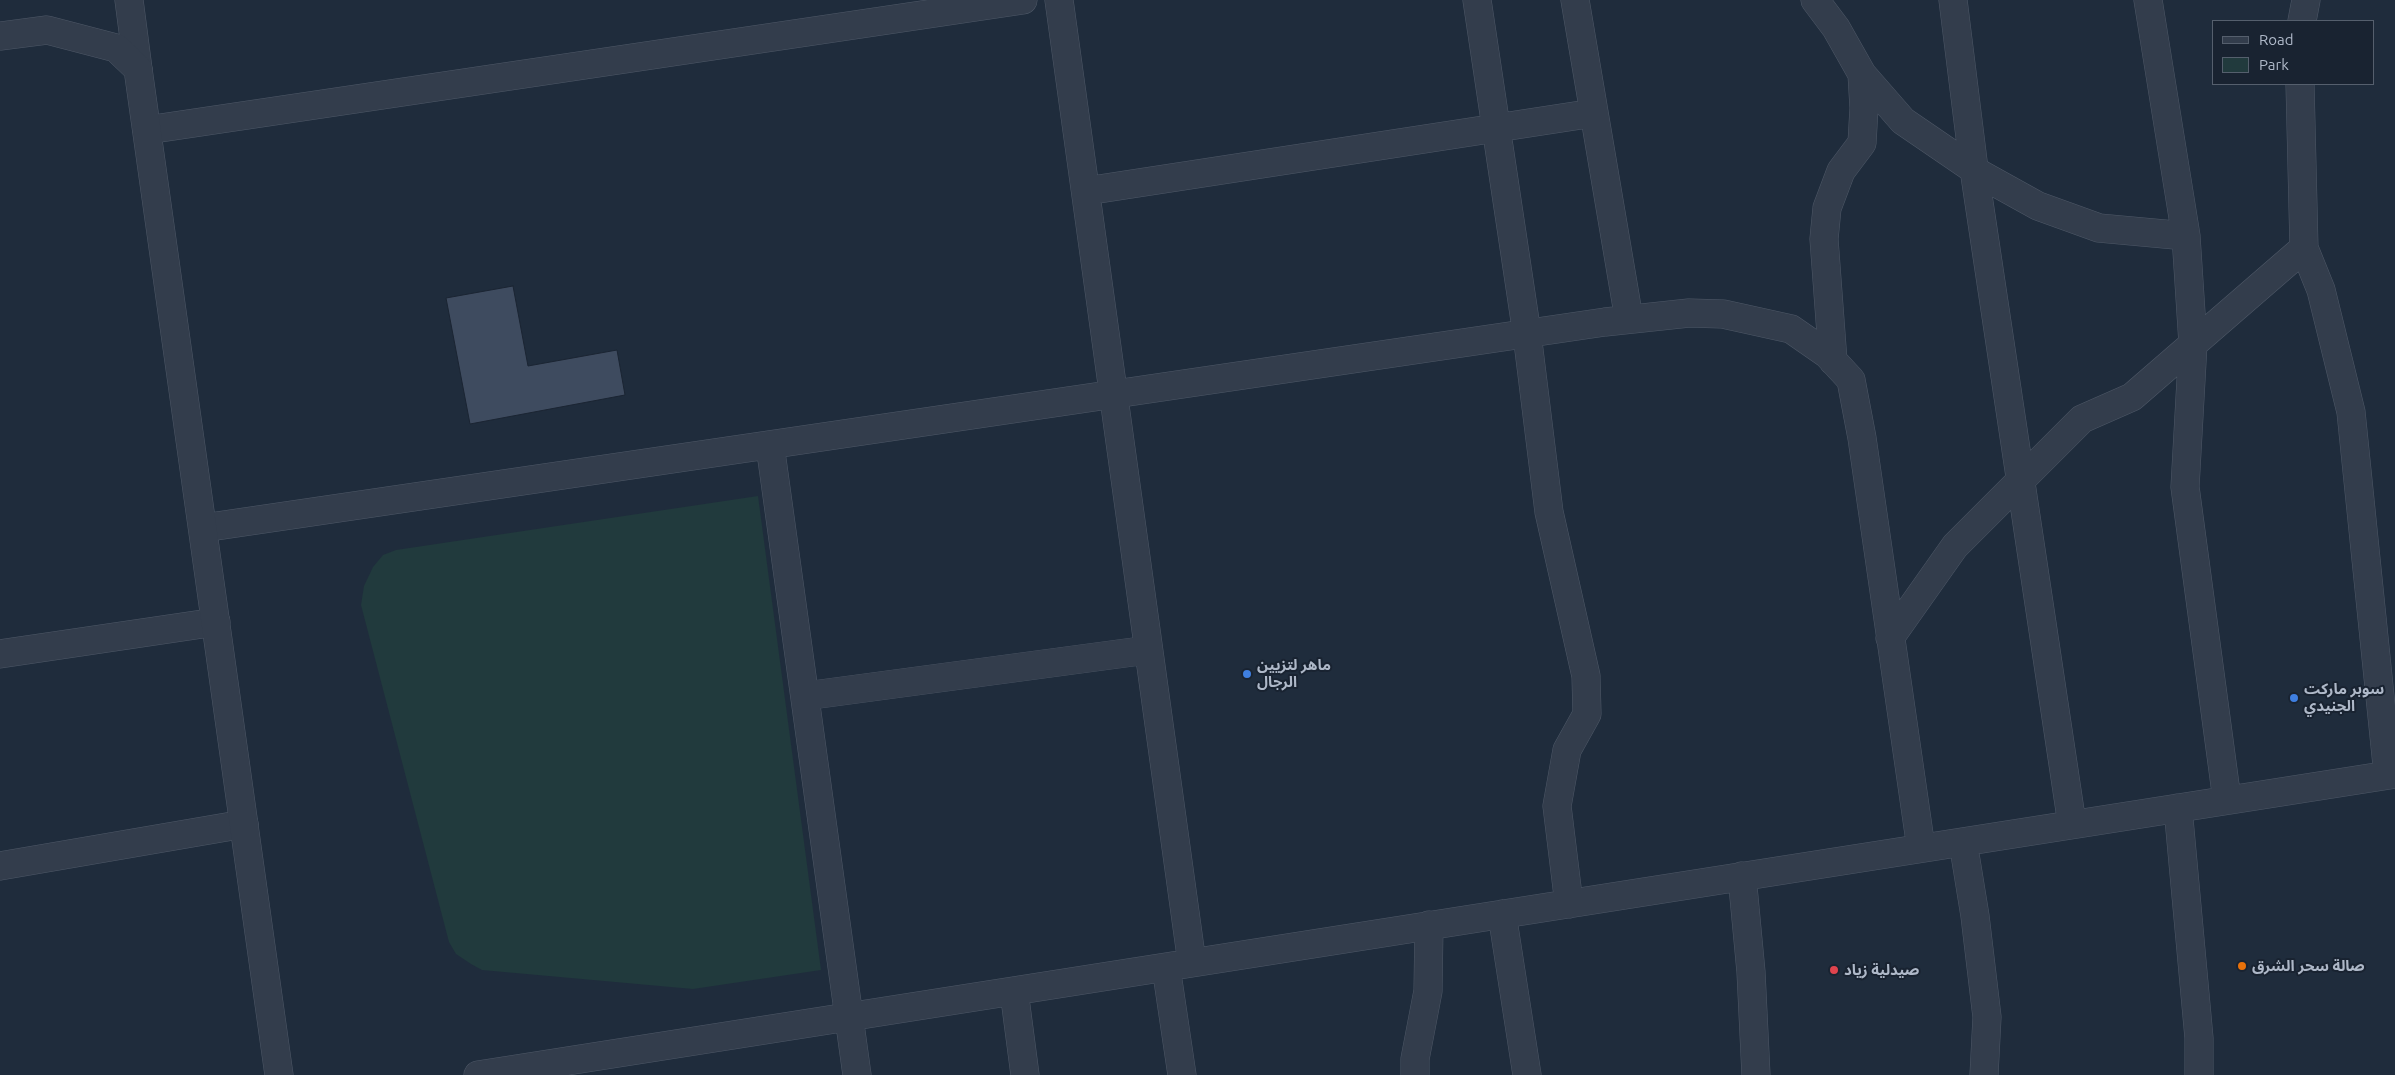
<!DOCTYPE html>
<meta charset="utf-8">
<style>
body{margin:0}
#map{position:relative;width:2395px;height:1075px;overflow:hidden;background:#1f2c3c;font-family:Ubuntu,sans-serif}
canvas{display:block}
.legend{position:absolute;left:2212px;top:20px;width:162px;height:65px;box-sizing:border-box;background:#192331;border:1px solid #555f6d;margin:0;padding:6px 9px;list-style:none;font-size:15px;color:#aeb8c8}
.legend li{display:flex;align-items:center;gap:10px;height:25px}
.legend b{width:25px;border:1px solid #555f6d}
</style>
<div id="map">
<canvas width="2395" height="1075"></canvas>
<ul class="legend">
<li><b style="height:6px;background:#333d4c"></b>Road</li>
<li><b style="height:14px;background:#213a3d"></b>Park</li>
</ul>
</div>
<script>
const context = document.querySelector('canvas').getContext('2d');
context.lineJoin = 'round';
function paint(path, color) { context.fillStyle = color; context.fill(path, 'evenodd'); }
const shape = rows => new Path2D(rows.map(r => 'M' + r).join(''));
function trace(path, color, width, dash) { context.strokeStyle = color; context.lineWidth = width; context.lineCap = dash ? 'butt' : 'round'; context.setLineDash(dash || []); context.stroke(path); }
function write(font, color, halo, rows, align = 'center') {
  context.font = font + ' Ubuntu,"Noto Sans Arabic",sans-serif'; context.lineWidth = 4; context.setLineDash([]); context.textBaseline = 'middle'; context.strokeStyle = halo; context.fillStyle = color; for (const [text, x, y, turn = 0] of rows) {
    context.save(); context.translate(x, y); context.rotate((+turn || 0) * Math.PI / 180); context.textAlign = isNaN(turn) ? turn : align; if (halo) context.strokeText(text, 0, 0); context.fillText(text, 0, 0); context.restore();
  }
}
paint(shape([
 [758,496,821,970,693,989,482,970,471,964,456,954,449,942,361,605,364,586,373,567,383,555,396,550]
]), '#213a3d');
const building = shape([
 [513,286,528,366,617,350,625,395,470,424,446,298,513,286]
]);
paint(building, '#3e4b5f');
trace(building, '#1b2533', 1);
const minor = shape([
 [129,0,138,69],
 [1059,0,1192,963],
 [1477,0,1527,334,1549,512,1586,676,1587,714,1567,750,1557,806,1569,904],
 [1575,0,1629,319],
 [1815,0,1836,28,1862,74,1903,121,1982,175,2038,206,2099,228,2186,236],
 [1953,0,1974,169,2072,824],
 [2148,0,2186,236,2193,344,2185,487,2227,800],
 [2302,21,2306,0],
 [2300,84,2304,248,2321,290,2351,412,2388,775],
 [147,130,1023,0],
 [1086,191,1594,113],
 [1833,361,1824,239,1827,208,1841,171,1862,143,1864,108,1862,74],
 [770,445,857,1075],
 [203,528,1605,322,1689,313,1723,314,1791,329,1827,354,1851,380,1862,438,1921,848],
 [1890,638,1955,546,2082,419,2132,397,2304,248],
 [0,654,216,622],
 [805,696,1148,650],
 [2178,808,2199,1038,2199,1075],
 [1963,842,1975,916,1987,1017,1984,1075],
 [0,866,244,824],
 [1742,876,1751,972,1756,1075],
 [1502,914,1527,1075],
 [1166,967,1182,1075],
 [1014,991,1025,1075],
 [478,1075,2395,774],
 [1415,1075,1415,1059,1428,991,1429,925]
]);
const tertiary = shape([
 [0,36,47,30,116,48,138,69,279,1075]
]);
trace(minor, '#4e5867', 29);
trace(tertiary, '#4e5867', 29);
trace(minor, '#333d4c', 28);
trace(tertiary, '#333d4c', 28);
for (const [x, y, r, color] of [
 [1247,674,5,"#3f7fe0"],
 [2294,698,5,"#3f7fe0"],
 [2242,966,5,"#e8710a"],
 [1834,970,5,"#e0444e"]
]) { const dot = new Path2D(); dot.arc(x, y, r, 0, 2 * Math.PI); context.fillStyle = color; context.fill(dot); trace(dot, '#192331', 2); }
write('bold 15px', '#aeb8c8', '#192331', [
 ["ماهر لتزيين",1257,665],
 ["الرجال",1257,682],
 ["سوبر ماركت",2304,689],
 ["الجنيدي",2304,706],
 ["صالة سحر الشرق",2252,966],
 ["صيدلية زياد",1844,970]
], 'left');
</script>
